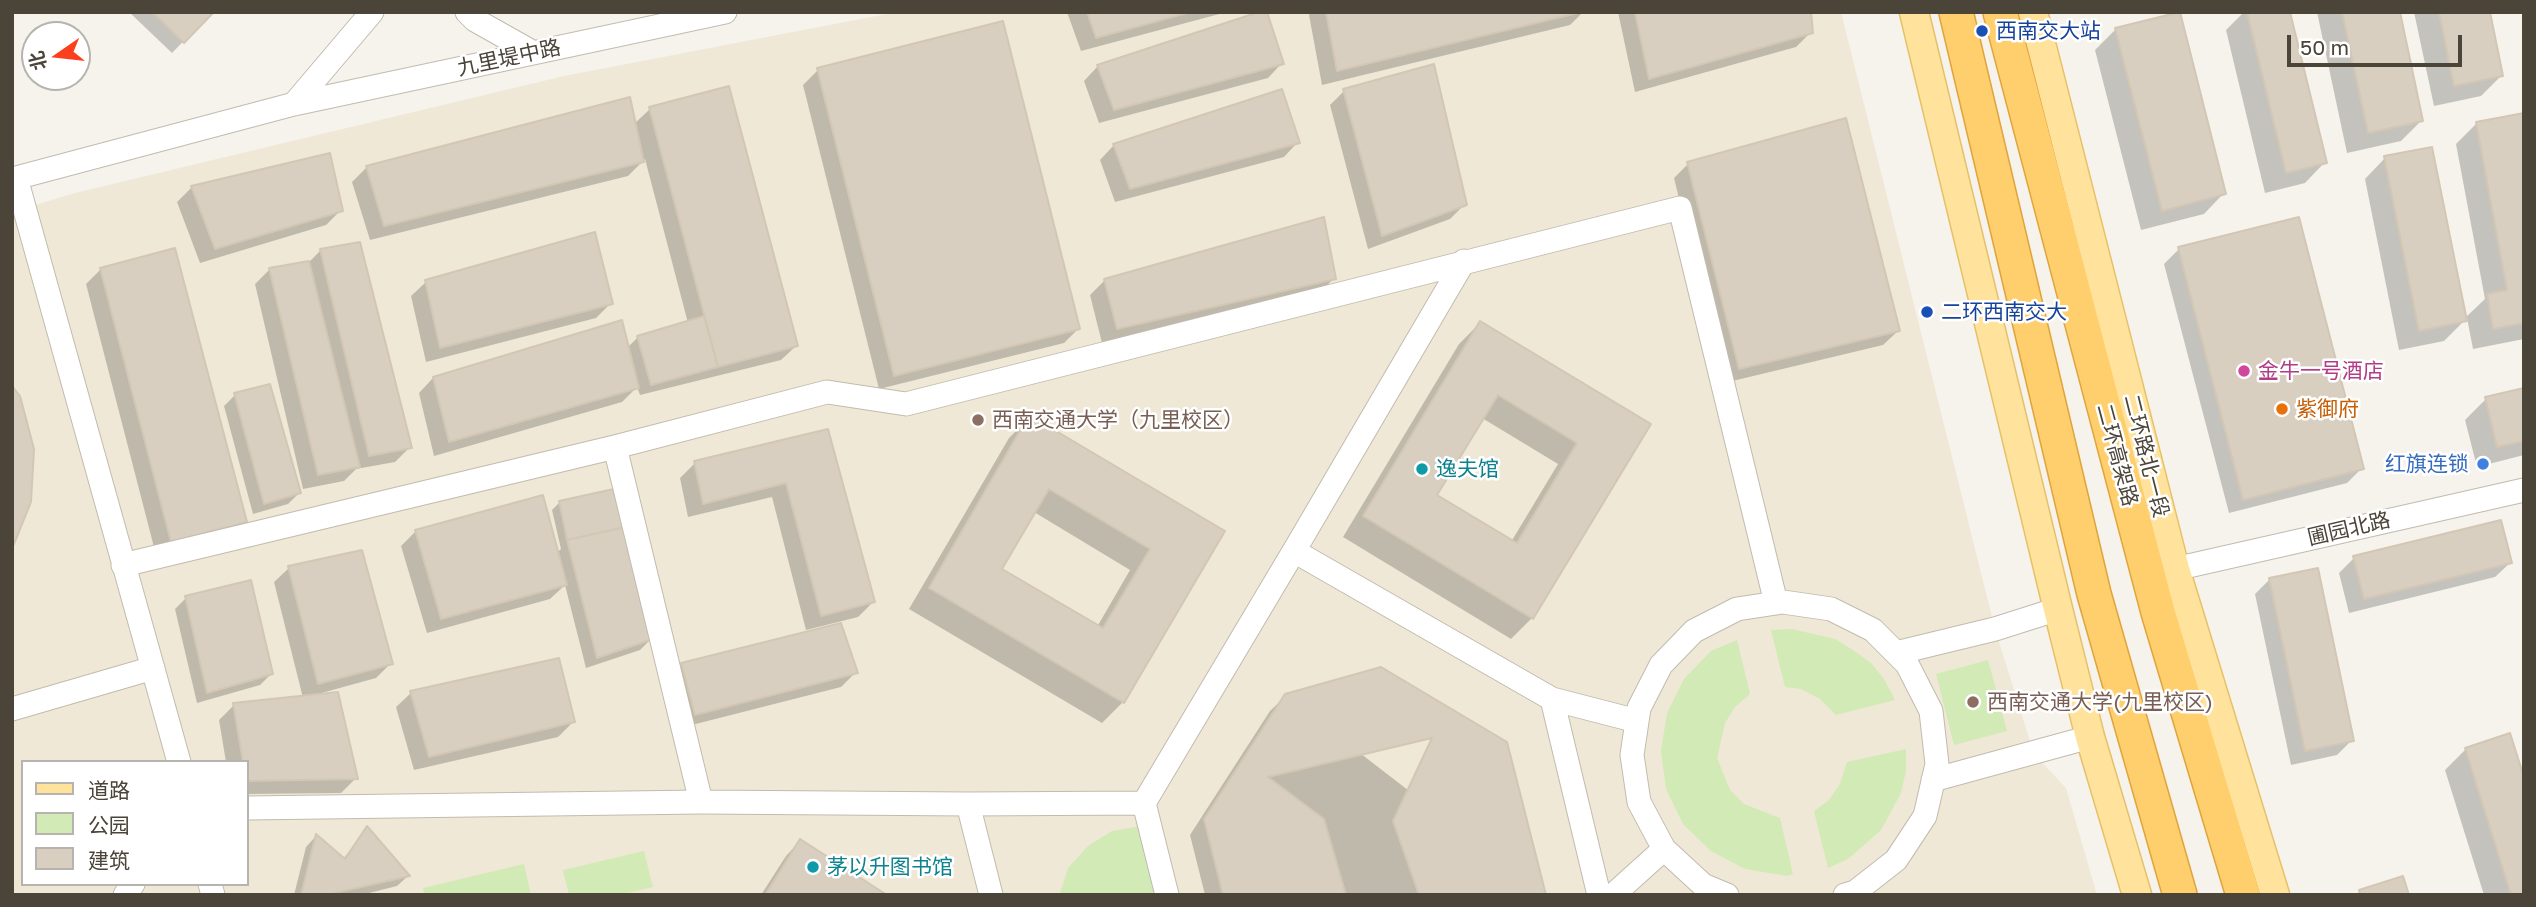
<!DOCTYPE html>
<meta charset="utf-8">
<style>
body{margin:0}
#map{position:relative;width:2536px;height:907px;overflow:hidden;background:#f6f3ec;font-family:"Golos Text","Noto Sans SC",sans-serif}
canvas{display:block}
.frame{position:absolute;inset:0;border:14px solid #4b4439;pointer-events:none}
.legend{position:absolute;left:21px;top:760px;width:228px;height:126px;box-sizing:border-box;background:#fff;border:2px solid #b7b4b0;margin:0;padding:9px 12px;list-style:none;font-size:21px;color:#4b4439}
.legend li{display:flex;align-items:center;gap:14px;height:35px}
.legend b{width:35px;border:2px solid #b7b4b0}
.north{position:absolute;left:21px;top:21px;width:70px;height:70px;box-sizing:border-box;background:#fff;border:2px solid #b7b4b0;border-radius:50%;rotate:256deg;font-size:19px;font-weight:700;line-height:28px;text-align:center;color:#4b4439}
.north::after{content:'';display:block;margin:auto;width:24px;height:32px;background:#fc3f1d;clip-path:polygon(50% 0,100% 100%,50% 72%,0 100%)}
.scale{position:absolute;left:2287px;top:35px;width:175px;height:32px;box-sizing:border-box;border:4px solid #4b4439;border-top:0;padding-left:9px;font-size:21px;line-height:24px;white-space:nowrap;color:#4b4439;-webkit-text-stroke:5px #fff;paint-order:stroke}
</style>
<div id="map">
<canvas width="2536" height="907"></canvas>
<div class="frame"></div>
<ul class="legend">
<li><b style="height:9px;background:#ffe39c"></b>道路</li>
<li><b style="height:19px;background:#d2eab5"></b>公园</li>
<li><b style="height:19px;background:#d8cfc1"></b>建筑</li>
</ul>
<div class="north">北</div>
<div class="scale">50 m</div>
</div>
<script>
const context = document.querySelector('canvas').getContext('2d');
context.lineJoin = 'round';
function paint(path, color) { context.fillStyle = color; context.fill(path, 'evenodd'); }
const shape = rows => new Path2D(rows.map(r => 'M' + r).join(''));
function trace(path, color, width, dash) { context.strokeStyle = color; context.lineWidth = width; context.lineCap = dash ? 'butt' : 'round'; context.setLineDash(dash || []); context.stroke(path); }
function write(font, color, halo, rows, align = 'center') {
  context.font = font + ' "Golos Text","Noto Sans SC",sans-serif'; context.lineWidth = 5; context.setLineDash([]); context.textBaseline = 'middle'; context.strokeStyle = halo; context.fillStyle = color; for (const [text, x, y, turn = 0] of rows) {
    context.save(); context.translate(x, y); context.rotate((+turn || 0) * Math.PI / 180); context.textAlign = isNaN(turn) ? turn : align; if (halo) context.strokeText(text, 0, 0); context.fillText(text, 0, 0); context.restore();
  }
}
paint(shape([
 [897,12,1841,12,1995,629,2034,754,2066,788,2097,895,12,895,12,212,75,193,564,76],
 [23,762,247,762,247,884,23,884]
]), '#efe8d6');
paint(shape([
 [1792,629,1835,639,1853,650,1871,663,1884,679,1895,700,1836,715,1820,699,1801,689,1785,687,1771,630],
 [1737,640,1750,694,1735,707,1725,723,1717,758,1730,790,1744,804,1780,818,1793,874,1787,876,1745,869,1711,851,1683,824,1666,789,1661,751,1667,713,1684,679,1711,651],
 [1988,660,2007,731,1954,745,1936,674],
 [1906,749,1906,771,1901,793,1881,830,1848,859,1828,868,1814,811,1828,801,1840,784,1847,762],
 [1141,826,1157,895,1060,893,1068,868,1088,846,1112,831],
 [644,851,653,887,619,895,569,895,563,870],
 [524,864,531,895,425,895,423,888]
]), '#d2eab5');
paint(shape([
 [129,12,212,12,172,53],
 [1067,12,1227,12,1081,51],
 [1312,12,1583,12,1570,25,1322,85,1309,15],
 [1618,12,1810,12,1811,32,1796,47,1635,92],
 [2244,12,2289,12,2325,162,2305,183,2265,193,2226,30],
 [2317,12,2398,12,2421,121,2401,141,2347,153],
 [2414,12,2488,12,2501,76,2481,96,2434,106],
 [2116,29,2224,193,2204,214,2141,230,2095,50],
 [1282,63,1268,78,1099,123,1084,81,1098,66],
 [818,70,1079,328,1064,343,879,389,803,85],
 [1344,91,1465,204,1450,219,1368,249,1330,105],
 [650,109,796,346,781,360,640,395,637,387,622,402,434,456,419,393,433,378,627,348,638,337,688,323,645,159,628,176,370,240,352,182,367,167,634,124],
 [2524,115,2524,339,2473,349,2467,318,2444,341,2399,350,2365,179,2385,158,2464,319,2485,299,2456,144,2476,124],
 [1298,142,1284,157,1115,202,1100,160,1114,145],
 [1688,164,1898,331,1883,345,1724,383,1674,178],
 [192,187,341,210,326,225,200,263,177,202],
 [2179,249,2362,468,2347,483,2229,513,2164,264],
 [321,250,410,447,395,462,356,469,344,481,303,489,255,284,270,269,308,263],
 [100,270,245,521,230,536,156,555,86,284],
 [1334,278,1320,293,1102,343,1090,295,1105,280],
 [426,282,611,303,596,318,426,362,411,296],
 [1480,323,1648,425,1532,618,1511,639,1343,537,1459,344],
 [1482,418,1558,464,1511,542,1435,496],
 [2524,390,2524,455,2477,467,2465,420,2486,399],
 [235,395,299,493,288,504,253,514,224,406],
 [1030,417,1223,531,1123,702,1102,723,909,609,1009,438],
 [1034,512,1130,570,1097,627,1000,569],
 [826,431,873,602,858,617,806,630,772,497,688,517,680,478,695,463],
 [560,502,651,639,640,650,586,668,565,585,550,599,427,633,401,546,416,531,557,553,561,549,552,510],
 [2354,558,2510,563,2495,577,2349,613,2339,573],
 [289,568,391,663,376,678,318,694,356,778,341,793,247,794,247,762,226,762,219,720,234,705,303,698,274,582],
 [2270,579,2352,740,2337,755,2291,765,2255,594],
 [186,598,271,674,260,685,197,703,175,609],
 [682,665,856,672,841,687,680,728,667,679],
 [411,693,573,722,558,737,414,770,396,707],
 [1286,696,1544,895,1205,895,1190,835,1270,711],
 [2466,749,2524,895,2484,895,2445,770],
 [367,829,408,876,397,886,361,895,294,895,306,847,316,836,343,859],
 [800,841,883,895,761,895,786,856]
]), '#0003');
const building = shape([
 [152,12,214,12,184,43,152,12],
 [1087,12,1191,12,1096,38,1087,12],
 [1259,12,1267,12,1284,64,1114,110,1097,65,1259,12],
 [1326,12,1582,12,1337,71,1326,12],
 [1635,12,1811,12,1813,33,1649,79,1635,12],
 [2180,12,2226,194,2162,211,2115,28,2180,12],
 [2247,12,2290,12,2327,163,2286,173,2247,12],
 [2342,12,2400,12,2423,121,2368,133,2342,12],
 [2439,12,2490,12,2503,76,2454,86,2439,12],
 [1003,21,1080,329,894,376,817,68,1003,21],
 [1434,64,1467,205,1382,236,1343,89,1434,64],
 [729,86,798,346,718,367,649,107,729,86],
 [1282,89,1300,143,1130,189,1113,144,1282,89],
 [630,97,644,162,384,226,366,166,630,97],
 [2524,113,2524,323,2493,329,2487,294,2507,290,2476,122,2524,113],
 [1846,118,1900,331,1739,369,1687,162,1846,118],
 [2432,147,2467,321,2419,331,2384,156,2432,147],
 [330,153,343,211,215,249,191,186,330,153],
 [1324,217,1336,279,1117,329,1104,279,1324,217],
 [2299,217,2364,469,2243,500,2178,247,2299,217],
 [595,232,613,304,440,348,425,280,595,232],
 [360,242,412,448,369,456,320,249,360,242],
 [175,248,247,522,171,542,100,268,175,248],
 [309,261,360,467,318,475,269,268,309,261],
 [704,316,718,367,651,385,637,336,704,316],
 [622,320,639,388,449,442,433,377,622,320],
 [1480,321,1651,424,1533,619,1363,516,1480,321],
 [1498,395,1577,443,1517,543,1437,495,1498,395],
 [270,384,301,493,264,504,234,393,270,384],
 [12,386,20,396,34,449,31,502,12,549,12,386],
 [2524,388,2524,441,2497,447,2485,397,2524,388],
 [1029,415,1225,531,1124,703,929,588,1029,415],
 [1049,489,1150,549,1103,628,1002,569,1049,489],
 [828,429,875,602,821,616,786,483,703,504,694,461,828,429],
 [614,489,625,527,567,540,559,501,614,489],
 [543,495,567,585,441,619,415,530,543,495],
 [2501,520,2512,563,2364,599,2353,556,2501,520],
 [625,527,653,639,597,658,567,540,625,527],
 [362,550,393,664,318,684,288,566,362,550],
 [2318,568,2354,741,2305,751,2269,578,2318,568],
 [251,580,273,674,207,693,185,596,251,580],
 [841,623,858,673,695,715,681,663,841,623],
 [559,658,575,722,429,757,410,691,559,658],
 [1381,667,1507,742,1546,895,1223,895,1204,819,1285,694,1381,667],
 [338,692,358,779,247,781,247,762,243,762,233,703,338,692],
 [2510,733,2524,777,2524,895,2511,895,2465,748,2510,733],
 [1432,738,1393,821,1419,895,1346,895,1324,819,1268,777,1432,738],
 [367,826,410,876,326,895,301,895,316,834,345,859,367,826],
 [800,839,887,895,765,895,800,839],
 [2403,876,2409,895,2360,895,2359,890,2403,876]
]);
paint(building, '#d8cfc1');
trace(building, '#d3c7b4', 2);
const minor = shape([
 [467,12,475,20,532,52],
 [294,104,372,12],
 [16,178,179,762],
 [12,179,294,104,725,12],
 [615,447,701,802],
 [1294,551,1464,261],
 [123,565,615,447,827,392,906,404,1680,208,1776,603],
 [2175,569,2524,490],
 [1896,653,1995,629,2058,609],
 [1552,699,1599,895],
 [12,709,153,668],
 [1933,780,2090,737],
 [1144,803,1167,895],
 [968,804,1144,803,1294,551,1552,699,1637,721],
 [247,808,701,802,968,804,991,895],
 [210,884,213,895],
 [125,895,133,884],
 [1613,895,1664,849],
 [1727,895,1703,885,1664,849,1639,802,1632,755,1639,708,1661,665,1694,631,1737,609,1783,602,1831,609,1873,630,1907,664,1931,711,1937,764,1925,816,1896,860,1855,892,1845,895]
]);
const major = shape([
 [1914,12,2058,609,2090,737,2137,895],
 [2033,12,2175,569,2275,895]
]);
const highway = shape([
 [1956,12,2094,594,2180,895],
 [2000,12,2158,612,2243,895]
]);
trace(minor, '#c2bbae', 25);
trace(major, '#e6c16a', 31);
trace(highway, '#e0a43c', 36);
trace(minor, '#fff', 23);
trace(major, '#ffe39c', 28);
trace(highway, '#ffcf6e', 33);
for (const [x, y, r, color] of [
 [1982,31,7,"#1a4fb4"],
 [1927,312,7,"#1a4fb4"],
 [2244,371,7,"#d1479c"],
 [2282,409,7,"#e8710a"],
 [978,420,7,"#8d6e63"],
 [2483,464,7,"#3f7fe0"],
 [1422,469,7,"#0f9aa8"],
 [1973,702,7,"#8d6e63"],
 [813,867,7,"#0f9aa8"]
]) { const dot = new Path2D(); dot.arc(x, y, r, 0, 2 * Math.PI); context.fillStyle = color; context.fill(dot); trace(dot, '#fff', 2.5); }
write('21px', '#164399', '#fff', [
 ["西南交大站",1996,31],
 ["二环西南交大",1941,312]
], 'left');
write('21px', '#4b4439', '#fff', [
 ["九里堤中路",509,58,-12],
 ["二环高架路",2117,455,75],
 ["二环路北一段",2146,456,76],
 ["圃园北路",2349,529,-13]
]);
write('21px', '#b23c85', '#fff', [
 ["金牛一号酒店",2258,371]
], 'left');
write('21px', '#c56008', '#fff', [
 ["紫御府",2296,409]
], 'left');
write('21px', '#785e54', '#fff', [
 ["西南交通大学（九里校区）",992,420],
 ["西南交通大学(九里校区)",1987,702]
], 'left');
write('21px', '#366cbe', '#fff', [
 ["红旗连锁",2469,464]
], 'right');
write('21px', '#0d838f', '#fff', [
 ["逸夫馆",1436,469],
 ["茅以升图书馆",827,867]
], 'left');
</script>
